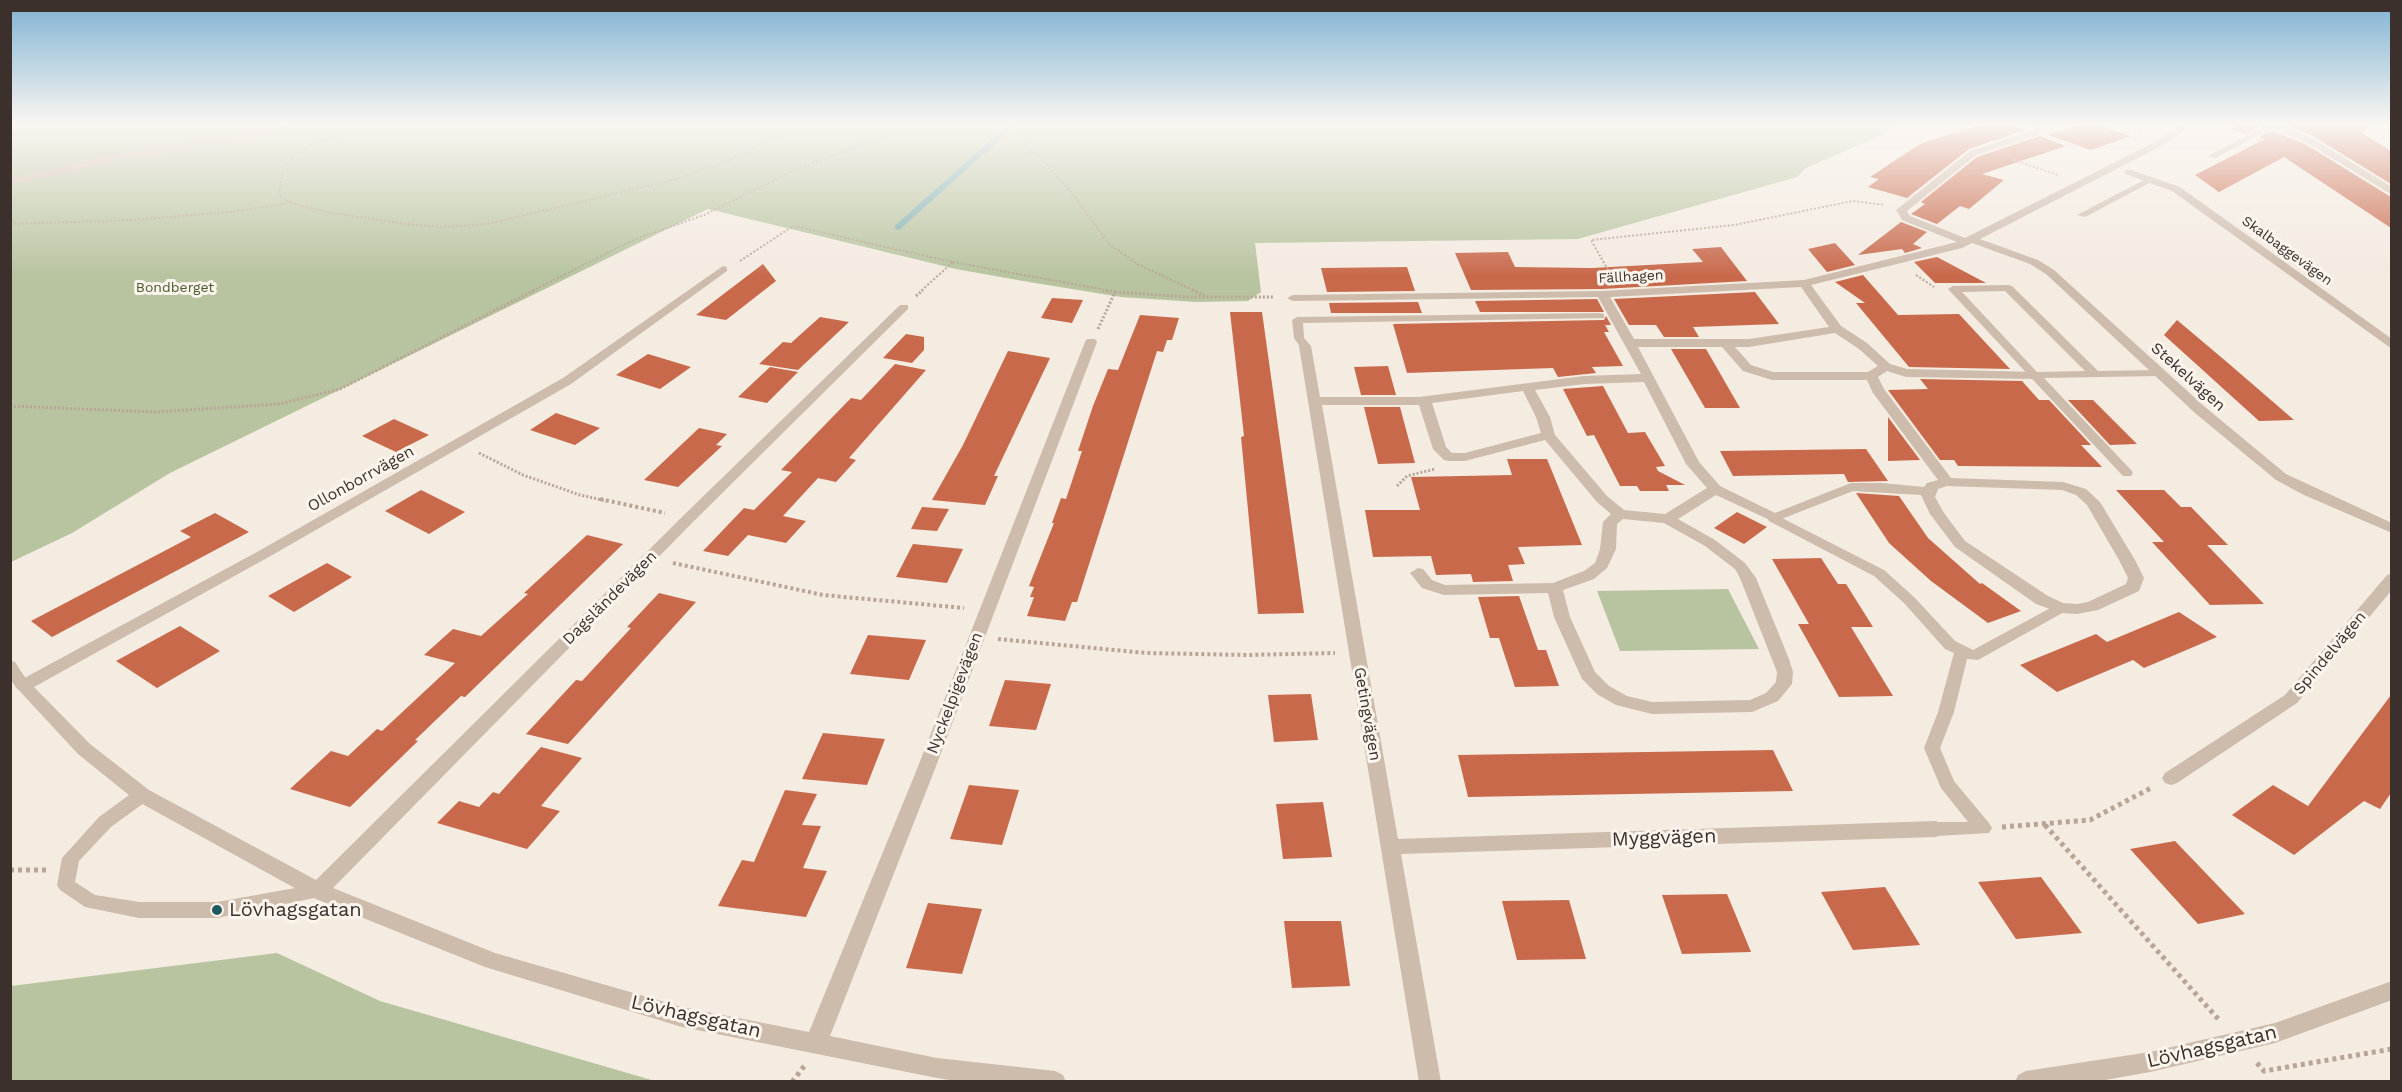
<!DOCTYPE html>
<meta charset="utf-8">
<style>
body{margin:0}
#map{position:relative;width:2402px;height:1092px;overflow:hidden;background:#f4ebe1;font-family:"Work Sans",sans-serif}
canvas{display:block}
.frame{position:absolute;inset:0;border:12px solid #3b302b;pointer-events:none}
</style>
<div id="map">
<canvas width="2402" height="1092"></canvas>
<div class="frame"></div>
</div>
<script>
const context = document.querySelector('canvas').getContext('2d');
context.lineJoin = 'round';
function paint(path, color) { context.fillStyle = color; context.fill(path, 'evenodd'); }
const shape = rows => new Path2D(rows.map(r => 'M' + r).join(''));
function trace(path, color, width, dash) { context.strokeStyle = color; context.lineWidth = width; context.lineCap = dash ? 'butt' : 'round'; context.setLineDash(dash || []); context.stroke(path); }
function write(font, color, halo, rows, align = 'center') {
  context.font = font + ' "Work Sans",sans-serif'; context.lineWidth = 6; context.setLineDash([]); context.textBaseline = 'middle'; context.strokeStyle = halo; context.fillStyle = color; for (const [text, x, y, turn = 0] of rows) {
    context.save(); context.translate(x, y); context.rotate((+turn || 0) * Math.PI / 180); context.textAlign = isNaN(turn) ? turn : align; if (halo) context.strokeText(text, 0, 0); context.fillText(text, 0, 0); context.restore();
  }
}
paint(shape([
 [10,123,1910,123,1806,168,1797,177,1578,239,1255,243,1261,292,1248,301,1196,302,1121,297,1023,281,956,269,708,209,170,473,72,533,11,562],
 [1728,589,1759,649,1620,651,1597,591],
 [277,953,380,1001,655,1081,11,1081,11,986]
]), '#b8c4a0');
trace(shape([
 [898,227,1014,123]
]), '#7fb0b2', 6);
paint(shape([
 [1985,123,2006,123,2025,130,1969,149,1907,198,1868,187,1879,179,1870,177,1920,144],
 [2082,123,2092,123,2131,136,2091,150,2048,135],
 [2233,123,2257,123,2260,126,2246,134,2233,130],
 [2281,123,2374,123,2362,133,2391,151,2391,184,2313,136],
 [2272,131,2305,144,2391,197,2391,228,2284,157,2219,192,2195,175,2265,139,2259,137],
 [2040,136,2066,146,1982,174,2004,180,1969,209,1960,206,1937,224,1911,214,1925,204,1921,202,1977,157],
 [1901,222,1927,232,1913,244,1922,248,1905,253,1902,249,1858,255],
 [1835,243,1855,265,1827,272,1808,249],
 [1721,247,1747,281,1602,289,1471,290,1455,253,1508,252,1515,267,1592,268,1703,262,1692,249],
 [1937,257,1986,283,1935,283,1914,262],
 [763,264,776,281,726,320,696,315],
 [1407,267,1415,291,1327,292,1321,268],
 [1863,275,1898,315,1959,314,2010,369,1909,367,1856,303,1865,303,1835,282],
 [1755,292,1779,324,1693,327,1699,337,1664,337,1656,325,1629,325,1614,299],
 [1052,298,1083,300,1072,323,1041,318],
 [1597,299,1604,312,1480,312,1475,301],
 [1418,302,1422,313,1331,313,1329,303],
 [1230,312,1262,312,1304,613,1258,614,1241,437,1244,436],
 [1140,315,1179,318,1172,340,1167,340,1163,352,1157,351,1077,602,1072,602,1065,621,1027,616,1034,597,1030,597,1034,587,1029,586,1054,523,1052,523,1061,498,1066,499,1082,451,1078,451,1093,406,1108,369,1118,370],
 [1606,316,1611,325,1605,325,1609,332,1604,332,1623,366,1592,367,1596,373,1558,377,1553,368,1407,373,1393,324,1604,320],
 [820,317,849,322,798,370,759,364,783,342,791,343],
 [2177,320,2228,363,2294,420,2259,421,2164,335],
 [906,334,924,337,924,350,912,363,883,358],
 [1671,349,1706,349,1740,408,1705,408],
 [1008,351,1050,358,994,476,998,476,985,505,932,500,963,445],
 [648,354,691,367,660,389,616,375],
 [895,364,926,370,849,458,856,460,836,482,818,478,783,516,806,521,786,543,748,535,728,556,703,551,744,508,754,510,792,472,781,470,851,398,861,400],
 [1388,366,1396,395,1361,395,1354,367],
 [770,367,798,372,767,403,738,397],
 [1920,379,2022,381,2039,400,2049,400,2091,445,2081,445,2102,467,1958,466,1954,460,1940,460,1888,390,1928,389],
 [1603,386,1628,433,1645,432,1665,466,1656,467,1658,471,1685,485,1666,485,1669,491,1640,491,1637,486,1620,486,1594,435,1587,436,1563,389],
 [2068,400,2093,400,2137,444,2110,445],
 [1364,407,1400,407,1415,463,1378,464],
 [556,413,600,428,575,445,530,430],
 [1888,417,1920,460,1888,461],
 [394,419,429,435,396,452,362,436],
 [699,428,727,434,716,445,722,446,678,487,644,480],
 [1866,449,1888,481,1848,482,1844,474,1733,476,1720,451],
 [1507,459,1547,459,1582,545,1518,547,1525,564,1508,565,1513,581,1473,582,1471,574,1436,575,1431,556,1373,557,1365,510,1420,510,1411,477,1512,475],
 [421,490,465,512,429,534,385,511],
 [2116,490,2164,490,2181,507,2191,507,2228,545,2207,545,2264,604,2210,605,2152,542,2164,542],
 [1856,493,1899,496,1928,538,1980,584,1982,583,2021,611,1988,623,1931,581,1889,543],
 [922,507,949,509,937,531,911,529],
 [1737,512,1767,527,1744,544,1714,528],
 [215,513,249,532,52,637,31,621,191,537,180,531],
 [587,535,623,544,465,697,461,696,415,740,418,741,350,807,290,789,331,751,348,756,377,729,382,731,455,663,424,655,453,629,481,636,528,594,524,593],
 [913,544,963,549,947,583,896,577],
 [1821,558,1838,584,1846,584,1873,627,1851,627,1893,696,1839,697,1798,624,1809,624,1772,559],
 [327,563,352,577,294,612,268,596],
 [659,593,696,602,568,744,526,734,576,680,582,681,631,628,627,627],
 [1519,596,1538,650,1546,650,1559,686,1515,687,1499,638,1490,638,1478,597],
 [2179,612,2217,637,2144,668,2133,660,2057,692,2020,665,2096,634,2107,642],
 [180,626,220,651,157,688,116,661],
 [868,635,926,640,909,680,850,674],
 [1005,680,1051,684,1036,730,989,726],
 [1311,694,1318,740,1274,742,1268,695],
 [2391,695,2391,793,2380,809,2364,801,2294,855,2232,815,2273,785,2308,806],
 [823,733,885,739,867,785,802,779],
 [541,747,582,758,541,806,560,811,527,849,437,823,459,801,479,807,493,792,499,794],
 [1773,750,1793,791,1468,797,1458,755],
 [969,785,1019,790,1002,845,950,839],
 [785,790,817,794,802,825,821,826,803,868,827,871,806,917,718,906,742,860,754,862],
 [1323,802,1332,857,1283,859,1276,804],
 [2175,841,2245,914,2198,924,2130,849],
 [2041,877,2082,933,2016,939,1978,882],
 [1885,887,1920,945,1853,950,1821,892],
 [1727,894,1751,952,1682,954,1662,895],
 [1569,900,1586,959,1517,960,1502,901],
 [928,903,982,909,962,974,906,968],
 [1284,921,1341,921,1350,986,1292,988]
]), '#c8694b');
trace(shape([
 [373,123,316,143,296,153,284,167,278,195,291,203,326,212,415,225,444,227,488,224,676,179,725,162,805,123],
 [1039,123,1026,137,1026,147,1042,159,1071,192,1109,244,1137,264,1195,291],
 [2117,123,2122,128,2140,134],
 [2014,160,2058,175],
 [10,224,133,220,230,212,290,203],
 [740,261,793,226,953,262,921,291],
 [953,262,1111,291],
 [1916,275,1934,287],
 [1612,277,1591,240,1734,225,1853,201,1885,205],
 [532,291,633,240,704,215,792,171,920,123]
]), '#b9a596', 2, [2, 2]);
trace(shape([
 [1192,290,1207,297],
 [1115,292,1188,297,1273,297],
 [916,296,923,290],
 [1098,329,1115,292,1103,290],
 [10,406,155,412,279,404,340,389,535,290],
 [479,453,523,475,580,495,607,501],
 [1397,486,1407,476,1435,469]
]), '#b9a596', 3, [2, 2]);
trace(shape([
 [600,499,665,513],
 [673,563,823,595,964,608],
 [998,639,1146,653,1247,655,1335,653]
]), '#b9a596', 4, [3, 3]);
trace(shape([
 [2045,825,2220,1021],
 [2002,827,2090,820,2151,788],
 [10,870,46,870],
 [2257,1063,2264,1071,2392,1049],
 [792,1082,805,1065]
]), '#b9a596', 5, [4, 4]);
paint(shape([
 [288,123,303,123,235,142,124,159,10,185,10,179,124,153,235,136,288,123],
 [2269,124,2276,126,2215,158,2208,156,2269,124],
 [2148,178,2155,180,2085,217,2077,215,2148,178],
 [2008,285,2012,286,2098,371,2159,370,2165,373,2159,376,2044,378,2131,470,2133,473,2131,476,2123,476,1948,289,1953,286,2008,285],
 [2005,291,2085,371,2037,372,1962,292,2005,291],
 [1600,313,1604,314,1604,318,1303,323,1304,338,1311,346,1305,349,1301,348,1294,338,1292,320,1297,317,1600,313],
 [1774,514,1884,570,1914,597,1955,641,1973,650,2056,605,2066,605,2068,608,2066,611,1978,660,1967,659,1954,712,1940,748,1954,781,1989,823,1992,828,1989,833,1936,836,1930,834,1927,829,1930,824,1936,822,1968,822,1941,788,1924,748,1938,712,1954,653,1945,649,1904,603,1874,576,1769,521,1767,518,1774,514],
 [10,661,15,662,28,682,31,686,28,690,18,690,10,679,10,661],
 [142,789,148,790,150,795,148,800,111,827,79,861,75,882,95,895,139,902,217,902,318,884,324,886,327,891,324,896,217,918,139,918,85,907,60,890,57,885,62,858,99,817,136,790,142,789]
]), '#cdbbac');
paint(shape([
 [2033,123,2044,123,2038,135,1976,155,1907,211,1910,216,1965,238,2161,139,2183,123,2194,123,2167,143,1980,239,2038,260,2054,270,2205,407,2286,474,2392,523,2392,533,2304,495,2276,480,2195,413,2046,274,2030,264,1972,243,1962,248,1811,285,1841,326,1867,343,1890,364,1907,369,2038,372,2040,375,2034,379,1906,377,1887,371,1878,377,1884,389,1951,478,2063,482,2086,489,2100,502,2135,560,2144,578,2139,591,2098,610,2077,614,2061,613,2036,604,1955,547,1930,514,1921,495,1853,491,1774,522,1716,495,1678,519,1715,540,1745,563,1756,578,1789,659,1793,672,1792,684,1778,701,1752,712,1652,714,1616,705,1597,694,1582,679,1554,617,1548,593,1444,595,1422,588,1410,573,1418,568,1423,569,1432,580,1445,585,1553,583,1584,571,1595,563,1600,549,1603,522,1611,514,1597,502,1545,440,1465,461,1449,461,1444,460,1433,449,1419,405,1322,405,1398,839,1936,821,1943,824,1945,829,1943,834,1936,837,1401,854,1441,1082,1419,1082,1299,346,1305,342,1311,346,1320,397,1419,397,1584,376,1641,374,1598,297,1293,301,1287,298,1293,295,1602,291,1804,280,1957,242,1902,220,1896,210,1970,151,2031,131,2033,123],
 [1801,287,1829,327,1749,339,1634,339,1610,297,1801,287],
 [1835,333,1859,349,1878,366,1868,372,1773,372,1751,365,1735,347,1749,347,1835,333],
 [1638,347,1722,347,1743,371,1772,380,1867,380,1873,393,1938,480,1927,483,1924,487,1882,483,1851,483,1775,513,1720,486,1699,462,1638,347],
 [1644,382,1686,464,1707,488,1665,514,1624,510,1607,496,1555,435,1550,417,1535,390,1584,384,1644,382],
 [1523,391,1536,417,1541,433,1465,453,1452,453,1446,447,1432,403,1523,391],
 [1947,486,2062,490,2076,495,2087,505,2119,560,2128,578,2126,584,2088,602,2077,604,2063,603,2048,596,1965,541,1944,513,1935,497,1938,489,1947,486],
 [1623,519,1664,523,1705,546,1735,569,1740,578,1777,672,1776,682,1766,693,1750,700,1652,702,1627,696,1609,686,1595,672,1570,617,1563,590,1594,579,1607,568,1616,549,1617,524,1623,519],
 [2259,123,2274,123,2312,138,2392,187,2392,195,2306,142,2259,123],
 [2125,170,2131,170,2180,187,2392,339,2392,349,2172,191,2125,174,2125,170],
 [723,266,727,267,727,271,571,384,267,558,34,687,90,744,149,790,316,880,684,515,900,305,908,305,908,309,694,521,333,888,495,953,682,1007,809,1032,915,774,1085,342,1087,339,1095,339,1097,342,933,774,830,1036,937,1058,1055,1071,1063,1075,1066,1082,963,1082,937,1078,682,1027,485,967,311,897,135,800,78,754,15,686,17,682,257,552,563,378,723,266],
 [2392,574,2392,590,2297,703,2177,783,2171,785,2165,783,2162,778,2165,773,2285,695,2387,575,2392,574],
 [2392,981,2392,1000,2275,1043,2150,1072,2094,1082,2015,1082,2018,1075,2026,1071,2150,1052,2275,1023,2392,981]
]), '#cdbbac');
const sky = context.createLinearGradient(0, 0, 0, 276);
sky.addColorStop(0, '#7eb2d2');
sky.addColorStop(0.45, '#faf6f2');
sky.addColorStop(1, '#faf6f200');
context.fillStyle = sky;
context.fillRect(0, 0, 2402, 276);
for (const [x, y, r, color] of [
 [217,910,6,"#1f5a5e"]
]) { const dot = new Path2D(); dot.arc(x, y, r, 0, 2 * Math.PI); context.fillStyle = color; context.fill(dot); trace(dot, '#fbf5ee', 2); }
write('14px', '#3b302b', '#fbf5ee', [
 ["Skalbaggevägen",2287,251,36],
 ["Fällhagen",1631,277,-3]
]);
write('14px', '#4a5a2e', '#fbf5ee', [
 ["Bondberget",175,288]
]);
write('16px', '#3b302b', '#fbf5ee', [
 ["Stekelvägen",2188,377,42],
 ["Ollonborrvägen",361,479,-29],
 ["Dagsländevägen",610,598,-45],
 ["Spindelvägen",2330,653,-50],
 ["Nyckelpigevägen",955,693,-69],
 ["Getingvägen",1367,714,80]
]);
write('20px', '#3b302b', '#fbf5ee', [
 ["Myggvägen",1664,838,-2],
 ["Lövhagsgatan",696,1017,13],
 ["Lövhagsgatan",2212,1047,-13]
]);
write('20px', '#3b302b', '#fbf5ee', [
 ["Lövhagsgatan",229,910]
], 'left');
</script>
